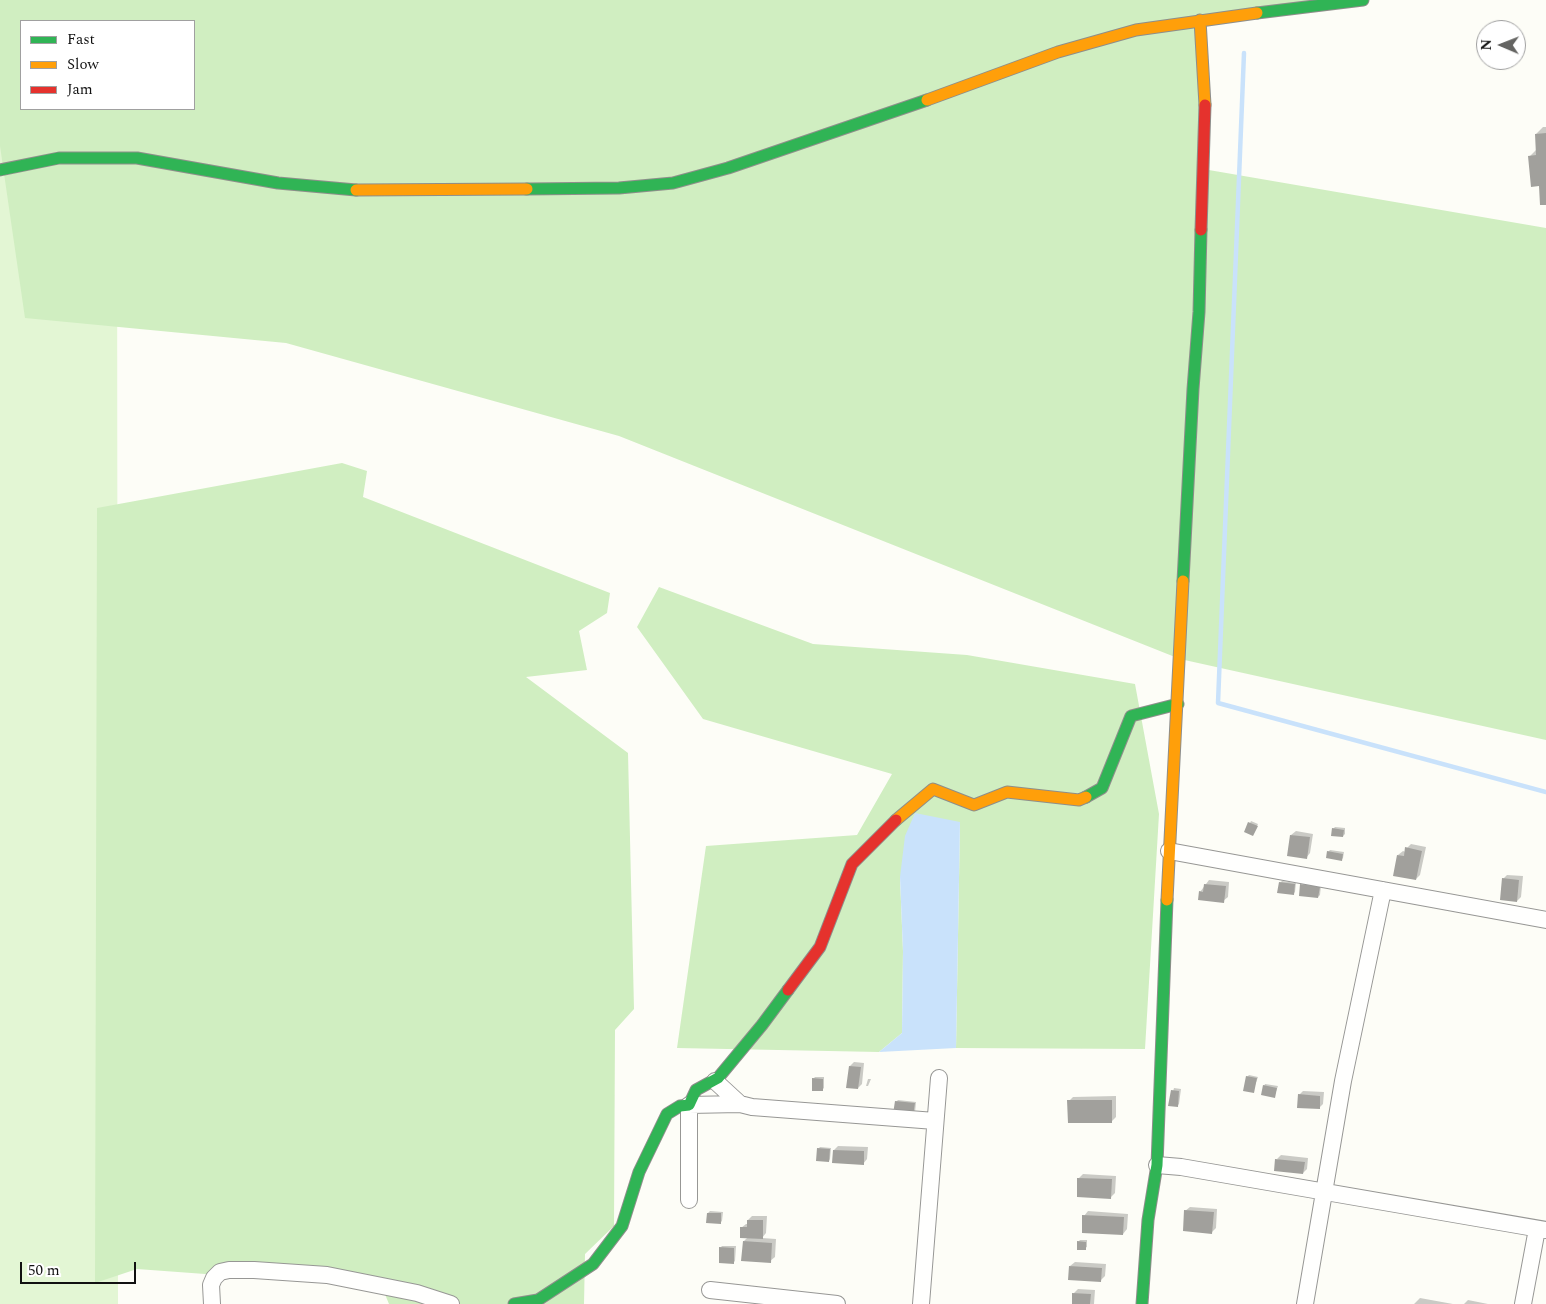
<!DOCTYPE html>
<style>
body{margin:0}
#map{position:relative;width:1546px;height:1304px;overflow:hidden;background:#fdfdf7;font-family:Spectral,serif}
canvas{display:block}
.legend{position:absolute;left:20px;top:20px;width:175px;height:90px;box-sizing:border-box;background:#fff;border:1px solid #a0a0a0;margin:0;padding:6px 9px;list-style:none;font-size:15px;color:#111}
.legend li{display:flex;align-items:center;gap:10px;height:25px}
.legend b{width:25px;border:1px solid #a0a0a0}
.north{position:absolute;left:1476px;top:20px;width:50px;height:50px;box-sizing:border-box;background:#fff;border:1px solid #a0a0a0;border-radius:50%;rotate:271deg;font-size:14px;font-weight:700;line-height:20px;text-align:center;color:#111}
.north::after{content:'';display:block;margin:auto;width:18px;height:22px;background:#646462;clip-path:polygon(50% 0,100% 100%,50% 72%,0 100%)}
.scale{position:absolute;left:20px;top:1262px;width:116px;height:22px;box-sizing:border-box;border:2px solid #111;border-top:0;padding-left:6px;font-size:15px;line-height:18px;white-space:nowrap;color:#111;-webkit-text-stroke:4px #fff;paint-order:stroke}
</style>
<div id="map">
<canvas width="1546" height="1304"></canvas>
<ul class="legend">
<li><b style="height:6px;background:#30b455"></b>Fast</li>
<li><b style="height:6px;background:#ff9f0a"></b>Slow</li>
<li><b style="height:6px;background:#e5322d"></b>Jam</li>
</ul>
<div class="north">N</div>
<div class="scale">50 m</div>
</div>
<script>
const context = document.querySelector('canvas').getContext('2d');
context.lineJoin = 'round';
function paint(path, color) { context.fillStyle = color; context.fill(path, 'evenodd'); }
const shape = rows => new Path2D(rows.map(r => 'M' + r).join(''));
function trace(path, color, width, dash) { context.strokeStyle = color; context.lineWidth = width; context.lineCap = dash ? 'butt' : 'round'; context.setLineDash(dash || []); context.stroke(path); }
paint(shape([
 [0,0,21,21,21,109,117,109,118,1304,0,1304]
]), '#e3f6d4');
paint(shape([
 [0,0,1363,0,1200,20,1203,169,1546,228,1546,740,1180,659,619,436,286,343,25,318,0,146],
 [21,21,194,21,194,109,21,109],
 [342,463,367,471,363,497,610,593,607,613,579,631,587,670,526,677,628,753,634,1009,615,1030,614,1226,585,1254,584,1304,389,1304,382,1287,137,1269,95,1283,97,508],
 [659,587,813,644,967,655,1135,684,1159,814,1145,1049,956,1048,960,822,900,877,903,951,902,1033,879,1052,677,1048,706,846,857,835,892,774,703,719,637,627]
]), '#d0eec1');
paint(shape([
 [915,813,960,822,956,1048,879,1052,902,1033,903,951,900,877,905,836]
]), '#c9e2fb');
paint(shape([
 [1543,127,1546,127,1546,203,1530,156,1536,150,1536,134],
 [1251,821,1258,824,1253,834,1246,831],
 [1335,827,1345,828,1345,834,1343,836,1333,829],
 [1296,831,1313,834,1310,853,1306,858,1291,835],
 [1411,844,1426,847,1420,875,1416,879,1398,855,1403,851,1406,852,1407,848],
 [1330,850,1344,852,1343,858,1341,860,1328,852],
 [1507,875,1523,876,1521,897,1517,901,1503,879],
 [1209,880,1229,882,1228,897,1223,901,1200,892],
 [1282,881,1296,883,1295,892,1293,894,1280,883],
 [1303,883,1321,885,1320,895,1318,897,1302,884],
 [854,1062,864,1063,862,1084,858,1088,850,1066],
 [1249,1075,1258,1077,1253,1091,1247,1077],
 [815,1077,824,1077,824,1088,822,1090,813,1079],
 [868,1079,871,1079,868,1086,866,1086],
 [1265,1084,1278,1086,1274,1097,1264,1086],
 [1174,1088,1181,1089,1179,1104,1177,1106,1169,1105],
 [1303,1091,1324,1092,1323,1104,1319,1108,1299,1095],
 [1116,1096,1116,1117,1111,1122,1069,1101,1073,1097],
 [898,1100,916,1102,915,1113,896,1102],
 [838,1146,868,1147,867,1159,863,1164,834,1150],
 [820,1147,831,1148,830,1159,829,1161,818,1149],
 [1281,1155,1308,1158,1307,1169,1303,1173,1277,1159],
 [1083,1174,1116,1176,1115,1193,1111,1197,1079,1178],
 [1190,1207,1217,1209,1216,1228,1212,1232,1185,1211],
 [710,1211,723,1212,722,1221,720,1223,708,1213],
 [1088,1211,1128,1214,1127,1229,1123,1234,1084,1216],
 [752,1216,767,1216,766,1233,762,1238,776,1239,775,1257,770,1261,744,1241,748,1237,741,1228,746,1224,748,1224,748,1220],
 [1080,1240,1087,1240,1087,1247,1085,1248,1078,1242],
 [722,1246,736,1246,735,1261,733,1263,721,1247],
 [1075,1262,1106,1264,1105,1276,1101,1280,1070,1266],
 [1078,1289,1095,1290,1094,1304,1073,1304,1074,1293],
 [1420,1298,1453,1304,1414,1304],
 [1468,1300,1488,1304,1464,1304]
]), '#0003');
trace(shape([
 [1244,53,1218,703,1546,792]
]), '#c9e2fb', 4.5);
paint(shape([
 [1546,133,1546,205,1540,205,1539,186,1531,187,1528,156,1536,155,1535,134],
 [1248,822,1258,826,1253,836,1244,832],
 [1332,828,1344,830,1343,837,1331,836],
 [1290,835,1310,837,1307,859,1287,856],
 [1405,847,1422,851,1416,880,1393,876,1397,855,1404,856],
 [1327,851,1343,854,1342,861,1326,858],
 [1502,878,1519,880,1517,902,1500,900],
 [1279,882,1295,884,1294,895,1277,893],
 [1204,884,1226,886,1224,903,1198,900,1199,891,1203,892],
 [1300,884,1320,887,1318,898,1299,896],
 [849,1066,861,1067,858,1089,846,1088],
 [1246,1076,1257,1078,1254,1093,1243,1091],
 [812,1078,823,1079,823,1091,812,1091],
 [1263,1085,1277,1088,1275,1098,1261,1095],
 [1171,1090,1179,1091,1178,1107,1168,1106],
 [1298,1094,1320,1096,1320,1109,1297,1108],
 [1067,1100,1112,1100,1112,1123,1068,1123],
 [895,1101,915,1103,913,1116,893,1114],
 [817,1148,830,1149,829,1162,816,1161],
 [833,1150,864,1151,864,1165,832,1163],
 [1275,1159,1305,1162,1303,1174,1274,1171],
 [1077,1178,1112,1179,1111,1199,1077,1197],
 [1184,1210,1214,1212,1212,1234,1183,1231],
 [707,1213,721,1213,721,1224,706,1223],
 [1082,1215,1124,1217,1123,1235,1082,1233],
 [747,1220,763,1220,763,1239,740,1238,740,1227,747,1227],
 [743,1241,772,1243,771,1263,741,1261],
 [1077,1241,1086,1242,1086,1250,1077,1250],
 [719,1247,734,1248,734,1264,719,1263],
 [1069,1266,1102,1268,1101,1282,1068,1280],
 [1072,1293,1091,1294,1090,1304,1072,1304]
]), '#a1a09c');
const street = shape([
 [1169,851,1546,920],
 [715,1081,740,1104,752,1107,935,1121],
 [1157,1165,1181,1167,1546,1230],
 [689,1200,689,1105,740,1104],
 [710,1290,837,1304],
 [212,1304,211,1285,214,1278,220,1272,229,1270,254,1270,327,1275,417,1293,451,1304],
 [921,1304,939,1078],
 [1305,1304,1343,1081,1383,890],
 [1523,1304,1537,1229]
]);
const fast = shape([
 [1257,13,1363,0],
 [0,170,59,158,137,158,278,183,356,190],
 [527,189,619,188,673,183,728,168,927,100],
 [1183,581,1193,389,1199,312,1201,230],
 [1086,797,1102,788,1131,716,1178,704],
 [514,1304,538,1300,593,1264,622,1226,639,1172,667,1114,680,1106,689,1105,696,1090,718,1078,762,1025,788,990],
 [1142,1304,1148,1220,1157,1165,1167,900]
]);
const slow = shape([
 [1200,20,1205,105],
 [927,100,1058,52,1136,30,1257,13],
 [356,190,527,189],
 [896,820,933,789,974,805,1007,792,1079,800,1086,797],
 [1167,900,1183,581]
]);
const jam = shape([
 [1201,230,1205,105],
 [788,990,820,947,852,864,896,820]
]);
trace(street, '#979795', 18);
trace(fast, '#8e8e8b', 13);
trace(slow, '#8e8e8b', 13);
trace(jam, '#8e8e8b', 13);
trace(street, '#fffffe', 16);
trace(fast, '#30b455', 11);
trace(slow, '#ff9f0a', 11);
trace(jam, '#e5322d', 11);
</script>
